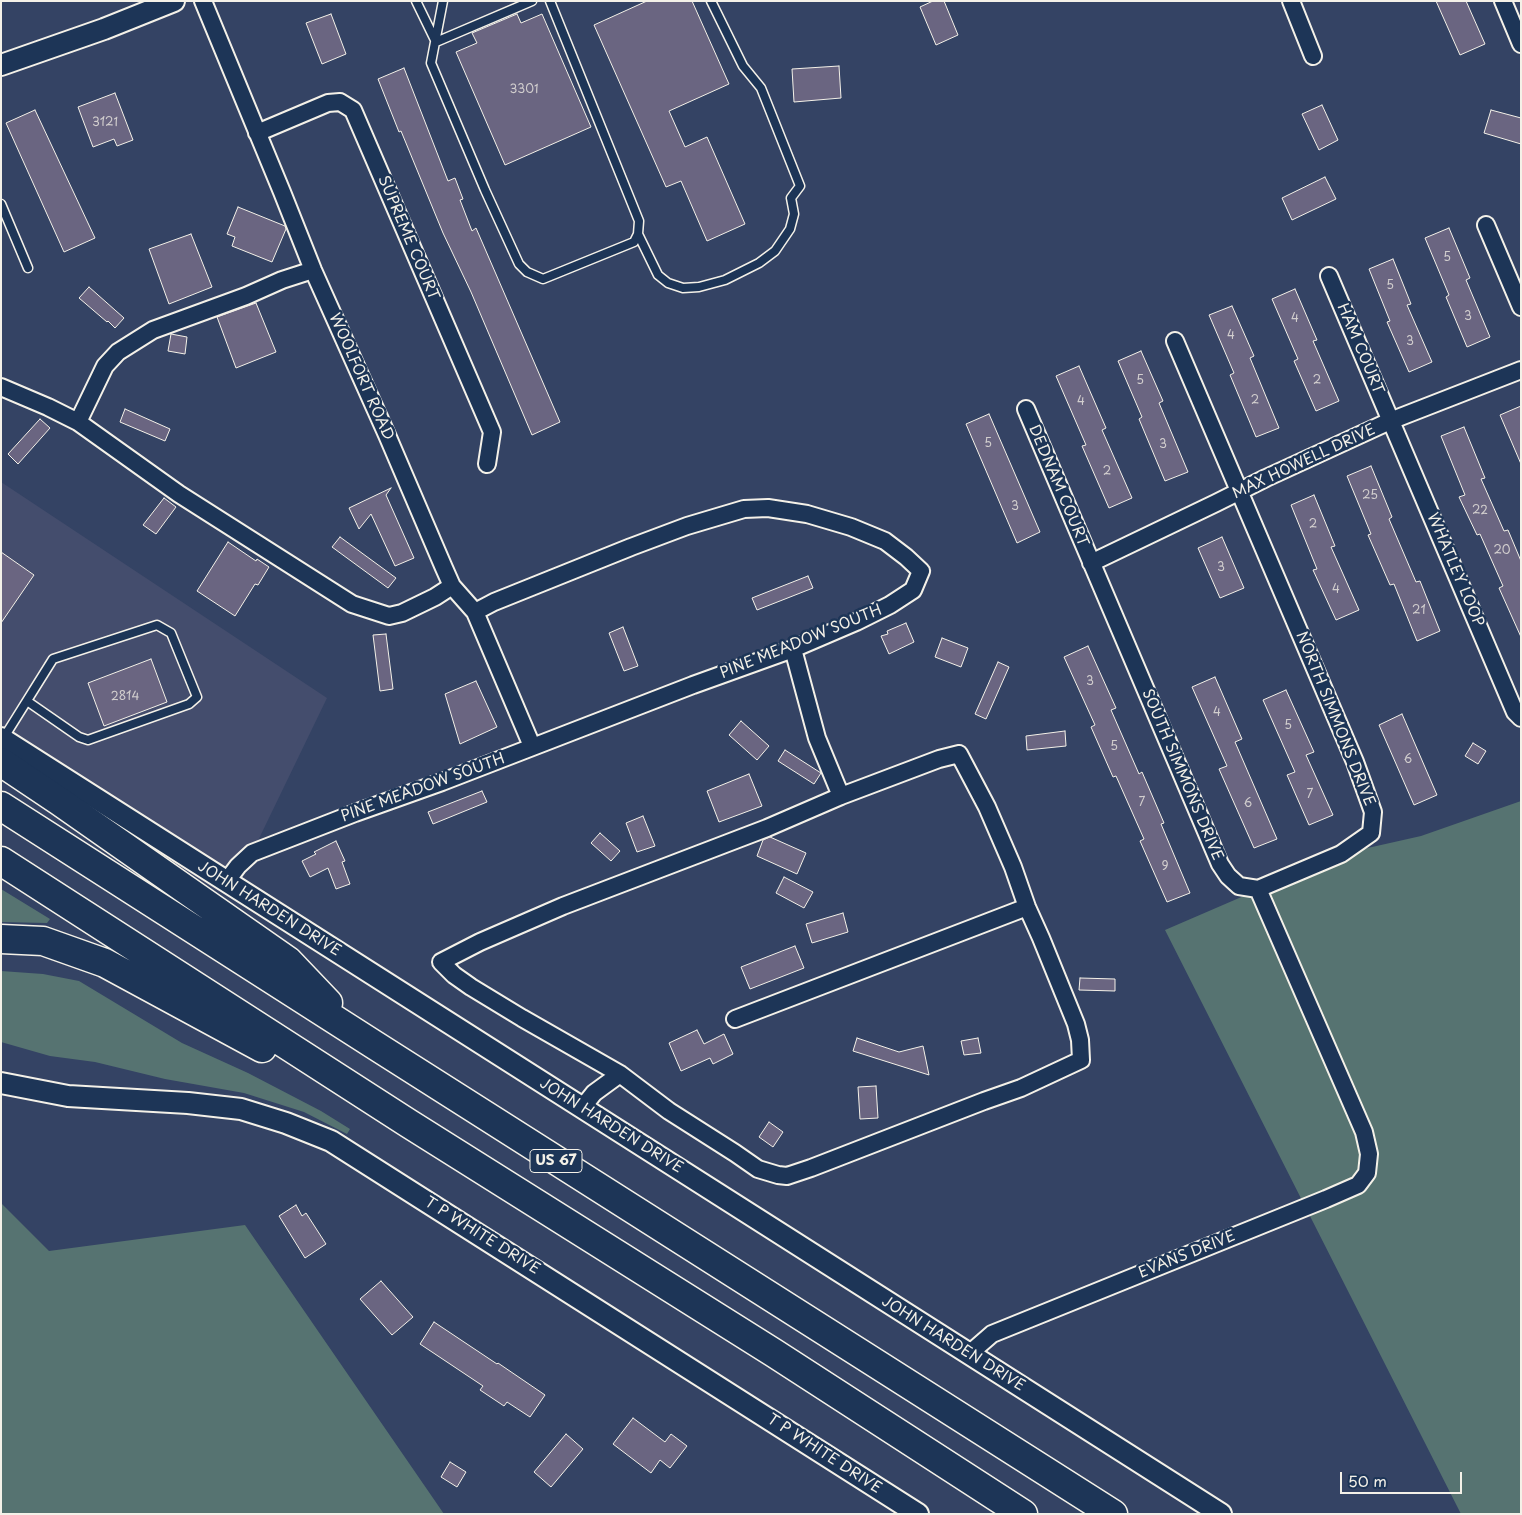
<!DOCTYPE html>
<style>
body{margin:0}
#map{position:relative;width:1522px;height:1515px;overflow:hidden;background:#344364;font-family:"Playpen Sans",sans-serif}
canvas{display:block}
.frame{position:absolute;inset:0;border:2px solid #f4f1e8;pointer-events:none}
.scale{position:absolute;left:1340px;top:1472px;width:122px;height:22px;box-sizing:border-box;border:2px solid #f4f1e8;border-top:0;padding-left:6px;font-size:15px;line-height:18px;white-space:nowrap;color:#f4f1e8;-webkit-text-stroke:4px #1d3557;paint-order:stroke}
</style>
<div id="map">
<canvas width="1522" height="1515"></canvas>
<div class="frame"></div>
<div class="scale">50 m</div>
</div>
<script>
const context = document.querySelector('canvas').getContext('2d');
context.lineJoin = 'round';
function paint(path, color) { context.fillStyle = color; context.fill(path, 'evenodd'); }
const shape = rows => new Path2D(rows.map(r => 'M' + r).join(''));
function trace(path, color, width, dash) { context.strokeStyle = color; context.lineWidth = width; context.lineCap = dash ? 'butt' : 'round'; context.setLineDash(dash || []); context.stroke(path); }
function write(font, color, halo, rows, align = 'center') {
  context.font = font + ' "Playpen Sans",sans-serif'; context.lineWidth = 5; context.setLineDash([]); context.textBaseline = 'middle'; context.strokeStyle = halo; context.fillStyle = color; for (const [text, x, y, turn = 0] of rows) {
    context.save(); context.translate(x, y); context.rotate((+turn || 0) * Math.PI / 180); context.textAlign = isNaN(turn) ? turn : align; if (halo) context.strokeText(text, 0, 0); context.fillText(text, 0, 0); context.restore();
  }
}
paint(shape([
 [1,482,327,698,252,853,226,882,219,892,1,752]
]), '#444d6d');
paint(shape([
 [1521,801,1521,1514,1461,1514,1165,930,1341,854,1421,836],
 [1,889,50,919,47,923,1,922],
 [1,971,43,974,79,981,182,1043,248,1073,321,1111,350,1129,347,1134,304,1112,244,1093,165,1079,95,1062,50,1056,1,1042],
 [1,1203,49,1251,245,1225,444,1514,1,1514]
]), '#567371');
const building = shape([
 [647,1,692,1,729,84,669,111,685,147,707,137,745,224,707,241,681,181,666,187,594,25,647,1],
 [933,1,944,1,958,35,936,45,920,7,933,1],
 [1436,1,1466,1,1485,44,1460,55,1436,1],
 [331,14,346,54,322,64,306,23,331,14],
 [517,14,521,23,542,14,591,127,505,165,456,52,477,43,472,33,517,14],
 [839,66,841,98,794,102,792,69,839,66],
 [404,68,448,181,455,178,463,199,460,200,472,231,476,228,560,422,532,435,471,292,443,233,401,131,399,132,378,79,404,68],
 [115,93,133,140,117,146,114,139,93,147,78,107,115,93],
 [1322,105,1338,140,1319,150,1302,114,1322,105],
 [35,110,95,238,64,252,6,123,35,110],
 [1491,110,1521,118,1521,144,1484,133,1491,110],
 [1325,177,1336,199,1292,220,1282,198,1325,177],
 [238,207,285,226,286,229,272,262,232,246,235,237,227,234,238,207],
 [1449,228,1470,278,1466,280,1490,337,1467,347,1446,297,1449,295,1425,238,1449,228],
 [191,234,212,287,169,304,149,249,191,234],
 [1393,259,1411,304,1407,305,1432,362,1409,372,1387,322,1390,321,1369,269,1393,259],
 [89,287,124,318,115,328,108,321,107,322,79,298,89,287],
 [1295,289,1317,340,1313,341,1339,401,1316,411,1294,361,1298,359,1272,299,1295,289],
 [256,303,276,352,236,368,217,317,256,303],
 [1232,306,1254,356,1250,358,1279,428,1256,437,1230,375,1234,373,1209,315,1232,306],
 [171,334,187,337,185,354,168,351,171,334],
 [1141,351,1163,401,1159,403,1188,472,1165,481,1139,419,1142,417,1118,361,1141,351],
 [1079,366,1106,428,1102,430,1132,498,1109,508,1082,446,1086,445,1056,376,1079,366],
 [1521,406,1521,464,1500,415,1521,406],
 [125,409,170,429,165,441,120,422,125,409],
 [989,414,1040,532,1017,543,966,424,989,414],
 [40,419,50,428,18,464,8,454,40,419],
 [1464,427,1485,478,1481,479,1504,531,1508,530,1521,561,1521,637,1499,588,1503,586,1480,534,1477,535,1459,497,1465,495,1441,436,1464,427],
 [1371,466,1392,517,1389,519,1416,582,1420,581,1440,631,1417,641,1394,584,1390,585,1368,535,1371,534,1347,476,1371,466],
 [391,488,386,495,414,558,395,566,371,514,359,529,349,508,391,488],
 [1314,495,1335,546,1331,547,1359,610,1336,620,1313,570,1317,569,1291,505,1314,495],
 [164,498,176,507,156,534,143,525,164,498],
 [340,537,396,578,388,588,332,547,340,537],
 [1222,537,1244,588,1220,598,1198,548,1222,537],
 [228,542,256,561,257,559,269,567,258,585,255,584,235,616,197,591,228,542],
 [1,552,34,575,1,623,1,552],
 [808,576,813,588,757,610,752,598,808,576],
 [906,623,914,642,889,654,881,636,888,634,887,631,906,623],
 [623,627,638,666,624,671,609,633,623,627],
 [386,634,393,689,380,691,373,635,386,634],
 [942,638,968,648,961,667,935,657,942,638],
 [1088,646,1116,708,1111,710,1139,774,1142,772,1164,823,1161,824,1190,893,1167,902,1140,841,1144,839,1116,776,1113,777,1091,727,1095,725,1064,657,1088,646],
 [151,659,167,702,104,726,88,683,151,659],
 [998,662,1009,667,986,719,975,714,998,662],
 [1215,677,1242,739,1235,742,1277,839,1254,848,1219,769,1227,766,1192,687,1215,677],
 [476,681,497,727,460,744,445,694,476,681],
 [1286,690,1314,752,1306,755,1333,815,1309,825,1287,775,1295,772,1263,700,1286,690],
 [1402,714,1437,795,1414,805,1379,725,1402,714],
 [741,721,769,746,757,760,729,735,741,721],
 [1065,731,1066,746,1027,750,1026,736,1065,731],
 [1473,743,1486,751,1478,764,1465,756,1473,743],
 [785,750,821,773,814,784,778,761,785,750],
 [749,774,762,806,719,822,707,791,749,774],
 [482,791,487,802,433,824,428,812,482,791],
 [643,816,655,846,637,852,626,823,643,816],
 [600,833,620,851,611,861,591,843,600,833],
 [770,837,806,853,797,874,757,856,763,840,770,837],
 [336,841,345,861,342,862,350,884,336,889,328,868,310,877,302,861,316,854,314,852,336,841],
 [784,877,813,892,804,908,776,893,784,877],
 [843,913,848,932,812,943,806,924,843,913],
 [795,946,804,968,750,989,741,967,795,946],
 [1080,978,1115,979,1115,991,1079,990,1080,978],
 [697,1030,704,1044,724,1034,733,1054,713,1064,710,1058,681,1071,669,1043,697,1030],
 [857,1038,899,1052,923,1046,929,1075,853,1051,857,1038],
 [978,1038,981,1053,964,1055,961,1041,978,1038],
 [876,1086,878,1118,860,1119,858,1087,876,1086],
 [769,1122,783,1132,773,1147,759,1137,769,1122],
 [296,1205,302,1216,306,1213,326,1244,305,1258,279,1216,296,1205],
 [381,1281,413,1317,392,1335,360,1299,381,1281],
 [434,1322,497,1364,498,1363,545,1395,530,1417,507,1402,504,1406,480,1390,483,1386,420,1344,434,1322],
 [633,1418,665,1442,671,1434,687,1446,670,1468,660,1460,651,1473,613,1444,633,1418],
 [566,1434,583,1449,551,1487,534,1472,566,1434],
 [450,1462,466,1472,457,1487,441,1477,450,1462]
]);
paint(building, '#6a6581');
trace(building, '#f4f1e8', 1);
const service = shape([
 [416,1,436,42],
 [443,1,431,63,485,190,519,264,527,272,543,279,634,242,638,234,639,221,550,1],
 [436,42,532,1],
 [1,204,28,268],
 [638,234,658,275,668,283,683,288,699,287,725,280,759,263,775,251,790,229,794,214,791,198,800,186,761,88,743,66,711,1],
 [3,739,53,659,157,625,171,633,197,697,189,704,88,740,79,737,27,701]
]);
const minor = shape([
 [203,1,282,192,313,270,387,435,444,568,452,586,475,612,532,746],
 [1291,1,1313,56],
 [1503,1,1521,44],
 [257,133,328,103,340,102,353,110,492,432,487,464],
 [1486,225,1521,307],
 [1329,276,1515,712,1521,718],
 [1175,341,1355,762,1373,812,1371,833,1341,854,1258,889],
 [1,387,48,407,78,422,179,494,352,604,389,616,402,613,435,597,452,586],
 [1026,409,1220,864,1228,876,1239,886,1258,889],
 [78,422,105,366,118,352,153,330,246,296,282,280,313,270],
 [1091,563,1216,503,1266,478,1390,421,1521,370],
 [793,649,817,738,841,796],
 [959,754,987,807,1013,867,1027,907,1041,938,1076,1024,1080,1040,1081,1060,1021,1088,984,1101,811,1168,787,1176,778,1175,758,1169,735,1153,669,1111,620,1074,522,1018,471,987,454,975,441,962,480,942,563,906,767,828,841,796,939,759,959,754],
 [226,882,238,866,252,853,355,813,442,782,693,685,793,649,856,622,890,605,913,590,921,571,906,557,885,541,851,527,807,514,768,508,744,509,687,526,631,547,494,602,475,612],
 [735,1019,1027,907],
 [582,1108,594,1093,620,1074],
 [969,1354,992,1334,1326,1199,1358,1185,1367,1173,1369,1154,1364,1132,1258,889]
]);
const tertiary = shape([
 [1,65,104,29,174,1],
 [1,738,1221,1514],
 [1,1083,68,1096,188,1103,241,1109,286,1123,331,1141,918,1514]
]);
const motorway = shape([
 [1,762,59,801,288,961,328,1003],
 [1,806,373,1044,1113,1514],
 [1,861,408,1123,774,1353,1023,1514],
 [1,939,43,941,105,963,262,1048]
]);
trace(service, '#f4f1e8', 11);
trace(minor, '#f4f1e8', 20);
trace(tertiary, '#f4f1e8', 24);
trace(motorway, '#f4f1e8', 31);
trace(service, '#1d3557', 8);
trace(minor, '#1d3557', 16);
trace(tertiary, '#1d3557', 20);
trace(motorway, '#1d3557', 28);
write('12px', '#d2cece', null, [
 ["3301",524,90],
 ["3121",105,123],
 ["5",1447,258],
 ["5",1390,286],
 ["3",1468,317],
 ["4",1295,319],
 ["4",1231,336],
 ["3",1410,342],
 ["5",1140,381],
 ["2",1317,381],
 ["2",1255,401],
 ["4",1081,402],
 ["5",988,444],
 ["3",1163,445],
 ["2",1107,472],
 ["25",1370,496],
 ["3",1015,507],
 ["22",1480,511],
 ["2",1313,525],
 ["20",1502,551],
 ["3",1221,568],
 ["4",1336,590],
 ["21",1419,611],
 ["3",1090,682],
 ["2814",125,697],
 ["4",1217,713],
 ["5",1288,726],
 ["5",1114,747],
 ["6",1408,760],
 ["7",1310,795],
 ["7",1142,803],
 ["6",1248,804],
 ["9",1165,867]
]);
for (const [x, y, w] of [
 [556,1161,52]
]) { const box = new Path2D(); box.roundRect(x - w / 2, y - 11.5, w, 23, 4); context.fillStyle = '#1d3557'; context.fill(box); trace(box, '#f4f1e8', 1); }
write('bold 14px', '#f4f1e8', null, [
 ["US 67",556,1161]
]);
write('15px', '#f4f1e8', '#1d3557', [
 ["SUPREME COURT",408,238,67],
 ["HAM COURT",1360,349,67],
 ["WOOLFORT ROAD",361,377,66],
 ["MAX HOWELL DRIVE",1304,462,-25],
 ["DEDNAM COURT",1058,486,67],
 ["WHATLEY LOOP",1455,570,67],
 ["PINE MEADOW SOUTH",801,642,-22],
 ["NORTH SIMMONS DRIVE",1335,719,68],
 ["SOUTH SIMMONS DRIVE",1182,775,67],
 ["PINE MEADOW SOUTH",423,788,-20],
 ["JOHN HARDEN DRIVE",269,909,32],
 ["JOHN HARDEN DRIVE",611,1126,32],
 ["T P WHITE DRIVE",482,1236,32],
 ["EVANS DRIVE",1187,1255,-22],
 ["JOHN HARDEN DRIVE",953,1344,32],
 ["T P WHITE DRIVE",824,1454,33]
]);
</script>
